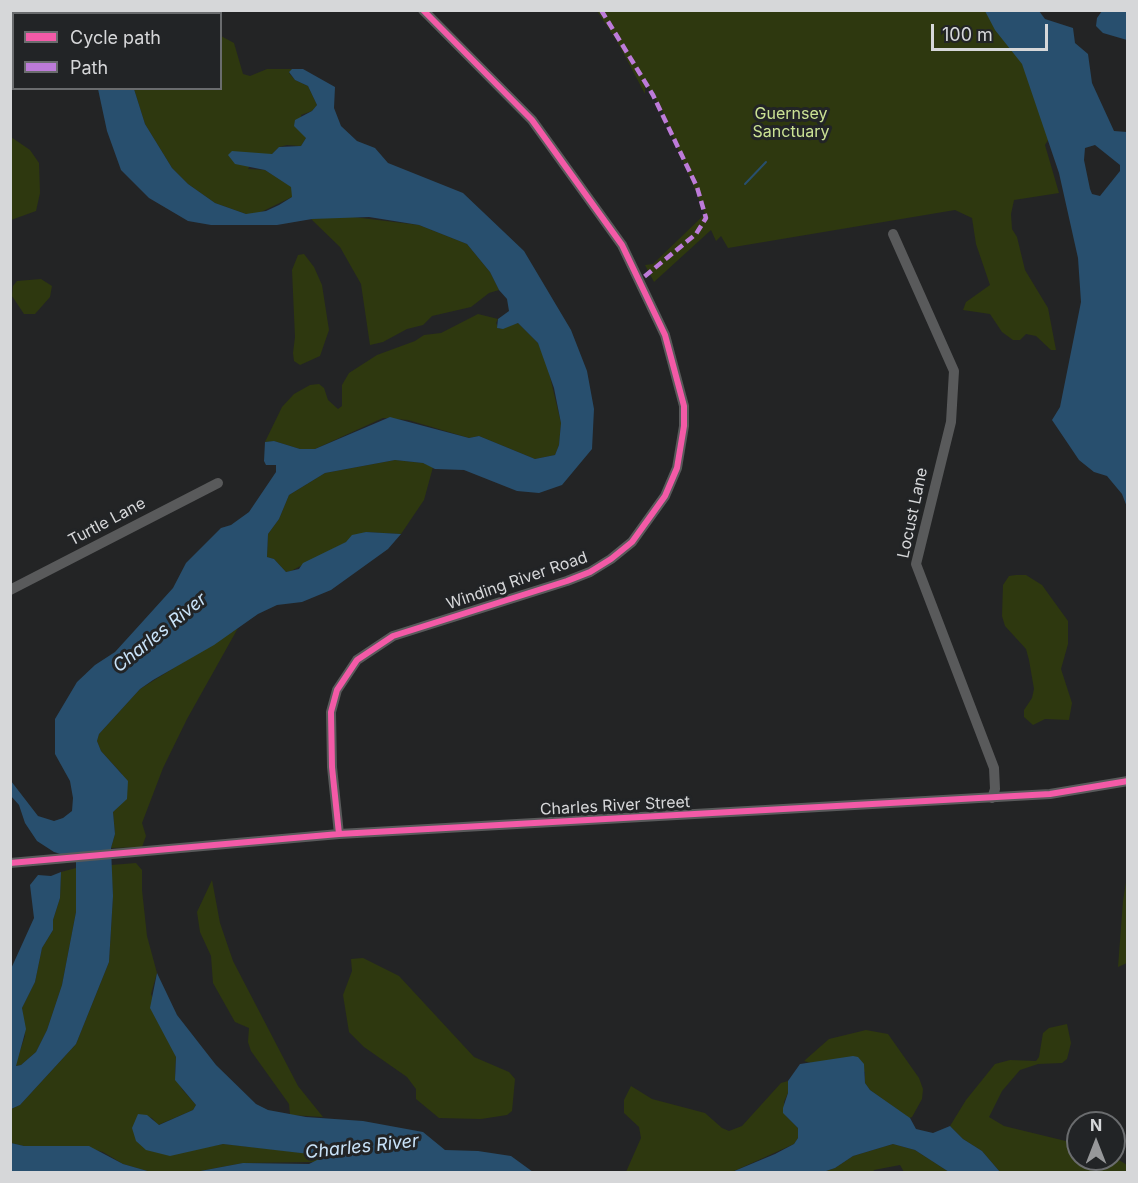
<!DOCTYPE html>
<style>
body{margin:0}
#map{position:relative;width:1138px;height:1183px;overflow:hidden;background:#232425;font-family:Inter,sans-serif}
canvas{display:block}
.frame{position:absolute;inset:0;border:12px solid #d6d7d9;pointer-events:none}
.legend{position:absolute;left:12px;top:12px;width:210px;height:78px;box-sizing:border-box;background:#222426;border:2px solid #6a6c6e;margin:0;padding:8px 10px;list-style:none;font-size:18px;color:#d6d7d9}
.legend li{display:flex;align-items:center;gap:12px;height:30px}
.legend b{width:30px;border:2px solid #6a6c6e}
.north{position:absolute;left:1066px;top:1111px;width:60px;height:60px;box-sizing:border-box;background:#222426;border:2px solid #6a6c6e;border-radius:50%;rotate:0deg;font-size:16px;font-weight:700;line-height:24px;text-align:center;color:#d6d7d9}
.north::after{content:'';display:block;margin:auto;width:21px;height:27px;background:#97989a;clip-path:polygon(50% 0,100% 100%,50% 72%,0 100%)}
.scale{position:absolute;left:931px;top:24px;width:117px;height:27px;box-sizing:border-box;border:3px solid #d6d7d9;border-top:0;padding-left:8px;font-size:18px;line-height:21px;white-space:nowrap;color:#d6d7d9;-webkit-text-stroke:4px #222426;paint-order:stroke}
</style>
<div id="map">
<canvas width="1138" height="1183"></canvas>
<div class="frame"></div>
<ul class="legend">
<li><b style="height:8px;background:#f35aa7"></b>Cycle path</li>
<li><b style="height:8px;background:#bd7bd9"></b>Path</li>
</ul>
<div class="north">N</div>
<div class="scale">100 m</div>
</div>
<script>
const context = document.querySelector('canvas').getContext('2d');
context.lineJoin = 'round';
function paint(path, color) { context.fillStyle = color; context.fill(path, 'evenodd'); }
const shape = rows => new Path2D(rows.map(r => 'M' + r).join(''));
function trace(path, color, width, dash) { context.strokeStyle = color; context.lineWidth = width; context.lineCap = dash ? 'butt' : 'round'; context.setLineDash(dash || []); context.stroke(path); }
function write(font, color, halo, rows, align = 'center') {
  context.font = font + ' Inter,sans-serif'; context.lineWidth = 6; context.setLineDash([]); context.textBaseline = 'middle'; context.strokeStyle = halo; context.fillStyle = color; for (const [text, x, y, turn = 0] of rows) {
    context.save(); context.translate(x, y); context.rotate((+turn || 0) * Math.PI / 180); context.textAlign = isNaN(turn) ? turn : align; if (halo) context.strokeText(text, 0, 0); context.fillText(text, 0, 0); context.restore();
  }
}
paint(shape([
 [597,11,992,11,1026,67,1050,137,1045,145,1059,193,1014,200,1011,214,1012,229,1017,237,1025,270,1048,308,1056,350,1051,350,1036,336,1026,334,1020,340,1013,340,1002,332,990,314,963,310,966,302,990,285,976,244,972,218,955,210,728,248,721,236,716,241,711,230,654,282,645,265,653,264,705,214,662,110,645,81,645,94,617,41],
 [221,36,234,43,243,74,250,76,267,69,292,69,289,73,295,80,308,86,317,105,312,111,301,115,306,138,301,146,287,145,279,147,272,154,257,154,248,169,265,170,292,187,292,197,257,214,246,214,215,203,188,184,172,168,145,124,134,89,220,88],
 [11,137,30,150,39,163,40,193,36,211,11,220],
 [345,216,419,225,467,244,490,272,499,290,489,293,471,307,432,316,423,325,407,329,383,342,370,345,361,284,340,247,311,219],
 [304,254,314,267,322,285,329,330,320,356,300,365,294,361,293,353,295,337,292,270,298,255],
 [41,279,52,286,50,297,35,314,24,314,12,296,13,286,17,281],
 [478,314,498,319,496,323,499,329,518,323,538,343,547,364,561,423,559,445,555,455,535,459,479,436,469,438,408,420,383,418,315,449,300,449,274,441,265,442,282,407,294,394,310,385,319,384,324,388,328,400,338,409,342,406,342,385,349,373,377,355,415,341,424,335,441,333],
 [395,460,423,463,433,467,424,500,401,534,366,532,291,571,286,572,274,559,267,557,268,534,279,519,289,495,325,473],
 [1016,575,1026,575,1042,585,1068,621,1068,644,1061,669,1072,703,1069,720,1045,719,1033,725,1024,717,1024,710,1032,698,1034,689,1029,660,1026,649,1005,626,1002,616,1003,585,1009,576],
 [238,628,187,719,163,768,142,823,146,836,142,847,111,848,115,834,113,812,119,806,122,774,101,751,97,741,99,734,140,689],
 [136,863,142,870,142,890,147,936,157,973,151,994,176,1057,175,1073,182,1089,196,1105,193,1110,158,1125,152,1118,138,1114,199,1148,223,1144,281,1150,318,1155,319,1159,316,1162,243,1163,195,1172,151,1172,123,1164,103,1152,80,1146,24,1146,11,1143,11,1109,20,1105,76,1044,109,962,113,896,111,865],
 [76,868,76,912,62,985,47,1030,36,1052,21,1065,15,1066,25,1036,22,1008,35,982,42,948,53,930,53,920,60,898,61,872],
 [1127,876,1127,963,1118,967,1123,901],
 [212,880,220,923,233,961,298,1086,323,1117,290,1115,289,1104,251,1051,248,1042,249,1028,235,1022,213,983,211,956,200,932,197,912],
 [363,958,399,976,474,1057,509,1072,515,1079,512,1111,507,1115,481,1119,439,1118,416,1099,416,1089,407,1077,364,1047,349,1032,343,995,352,971,351,959],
 [1067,1024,1071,1043,1067,1059,1062,1063,1038,1064,1020,1070,1002,1091,989,1117,1004,1126,1078,1144,1078,1159,1114,1159,1114,1157,1127,1165,1127,1172,1000,1172,982,1151,963,1139,950,1126,966,1100,995,1064,1010,1060,1036,1061,1039,1057,1043,1033,1049,1028],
 [866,1030,888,1034,919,1078,923,1089,922,1099,912,1117,909,1118,870,1090,865,1083,865,1072,826,1061,811,1063,804,1061,829,1039],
 [788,1081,788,1093,784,1102,786,1116,798,1128,798,1138,794,1144,732,1172,626,1172,641,1138,639,1127,624,1113,624,1100,631,1086,652,1099,705,1113,722,1128,729,1131,742,1126,781,1083],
 [893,1144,915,1150,949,1172,904,1172,900,1165,874,1170,873,1172,823,1172,835,1168,853,1156]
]), '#2e380f');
paint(shape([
 [985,11,1039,11,1045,19,1073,28,1075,43,1088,54,1092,83,1114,131,1127,132,1127,507,1122,494,1107,476,1094,472,1079,460,1052,420,1060,407,1081,302,1078,258,1059,173,1022,64,995,30],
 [1095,145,1120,165,1120,171,1100,196,1092,194,1090,189,1084,160,1085,148],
 [1102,11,1127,11,1127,40,1103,33,1096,26,1097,18],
 [292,69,303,69,335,87,334,108,341,126,357,141,375,148,388,163,463,193,524,251,571,330,587,371,594,409,592,449,562,485,539,493,517,491,464,470,435,469,423,463,395,460,325,473,289,495,279,519,268,534,267,557,274,559,286,572,299,569,303,563,346,542,352,535,366,532,401,534,388,549,331,590,302,602,277,605,258,614,214,645,153,680,140,689,99,734,97,741,101,751,128,781,127,799,113,812,115,834,111,848,113,896,109,962,76,1044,20,1105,11,1109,10,971,34,918,30,885,38,875,51,876,61,872,60,898,53,920,53,930,42,948,35,982,22,1008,26,1029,16,1066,21,1065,36,1052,47,1030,62,985,76,912,76,859,54,852,37,841,25,823,19,805,11,796,11,781,38,816,54,821,63,818,72,811,73,798,70,781,55,754,55,719,77,682,95,665,115,652,135,630,173,588,186,563,221,528,231,525,249,512,276,472,276,465,266,465,264,461,265,442,274,441,300,449,315,449,390,417,469,438,479,436,535,459,555,455,559,445,561,423,554,388,538,343,518,323,503,329,497,328,498,319,509,311,507,299,499,290,490,272,467,244,419,225,369,217,312,219,277,225,211,225,188,221,149,198,121,170,107,131,98,89,134,89,145,124,172,168,188,184,215,203,246,214,266,211,279,205,292,197,291,187,265,170,235,164,228,155,232,151,272,154,279,147,301,146,306,138,294,126,295,120,312,111,317,105,308,86,295,80,289,72],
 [157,973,177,1015,216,1065,256,1104,268,1110,306,1117,363,1121,423,1132,445,1150,478,1151,511,1156,533,1172,195,1172,243,1163,309,1164,319,1159,318,1155,223,1144,170,1156,146,1150,136,1141,132,1128,138,1114,147,1115,159,1125,193,1110,196,1105,175,1080,176,1057,150,1008],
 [853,1056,858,1057,864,1064,865,1083,870,1090,910,1118,916,1129,933,1133,950,1126,963,1139,982,1151,1000,1172,949,1172,915,1150,893,1144,853,1156,835,1168,823,1172,732,1172,775,1154,794,1144,798,1138,798,1128,783,1113,783,1108,788,1093,788,1081,800,1064],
 [11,1143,24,1146,89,1146,123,1164,151,1172,11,1172]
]), '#284f6e');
trace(shape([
 [745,184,766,162]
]), '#284f6e', 2);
trace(shape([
 [893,234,954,371,951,422,916,564,994,768,995,789,992,798],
 [10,590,218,483],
 [339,834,332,767,331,712,337,690,357,660,393,636,567,581,590,572,611,559,632,542,665,496,677,468,684,426,684,406,665,335,622,245,532,120,423,10],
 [10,863,339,834,1050,794,1128,781]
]), '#595a5b', 10);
trace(shape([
 [601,10,653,95,697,187,706,218,696,234,639,281]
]), '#bd7bd9', 4.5, [9, 4.5]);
trace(shape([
 [339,834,332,767,331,712,337,690,357,660,393,636,567,581,590,572,611,559,632,542,665,496,677,468,684,426,684,406,665,335,622,245,532,120,423,10],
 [10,863,339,834,1050,794,1128,781]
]), '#f35aa7', 6);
write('16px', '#cbe294', '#222426', [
 ["Guernsey",791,114],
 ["Sanctuary",791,132]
]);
write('16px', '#d6d7d9', '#222426', [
 ["Locust Lane",913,513,-78],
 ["Turtle Lane",107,522,-28],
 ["Winding River Road",517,581,-19],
 ["Charles River Street",615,806,-3]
]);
write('italic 18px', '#c9e3f9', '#222426', [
 ["Charles River",160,633,-39],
 ["Charles River",362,1147,-6]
]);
</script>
